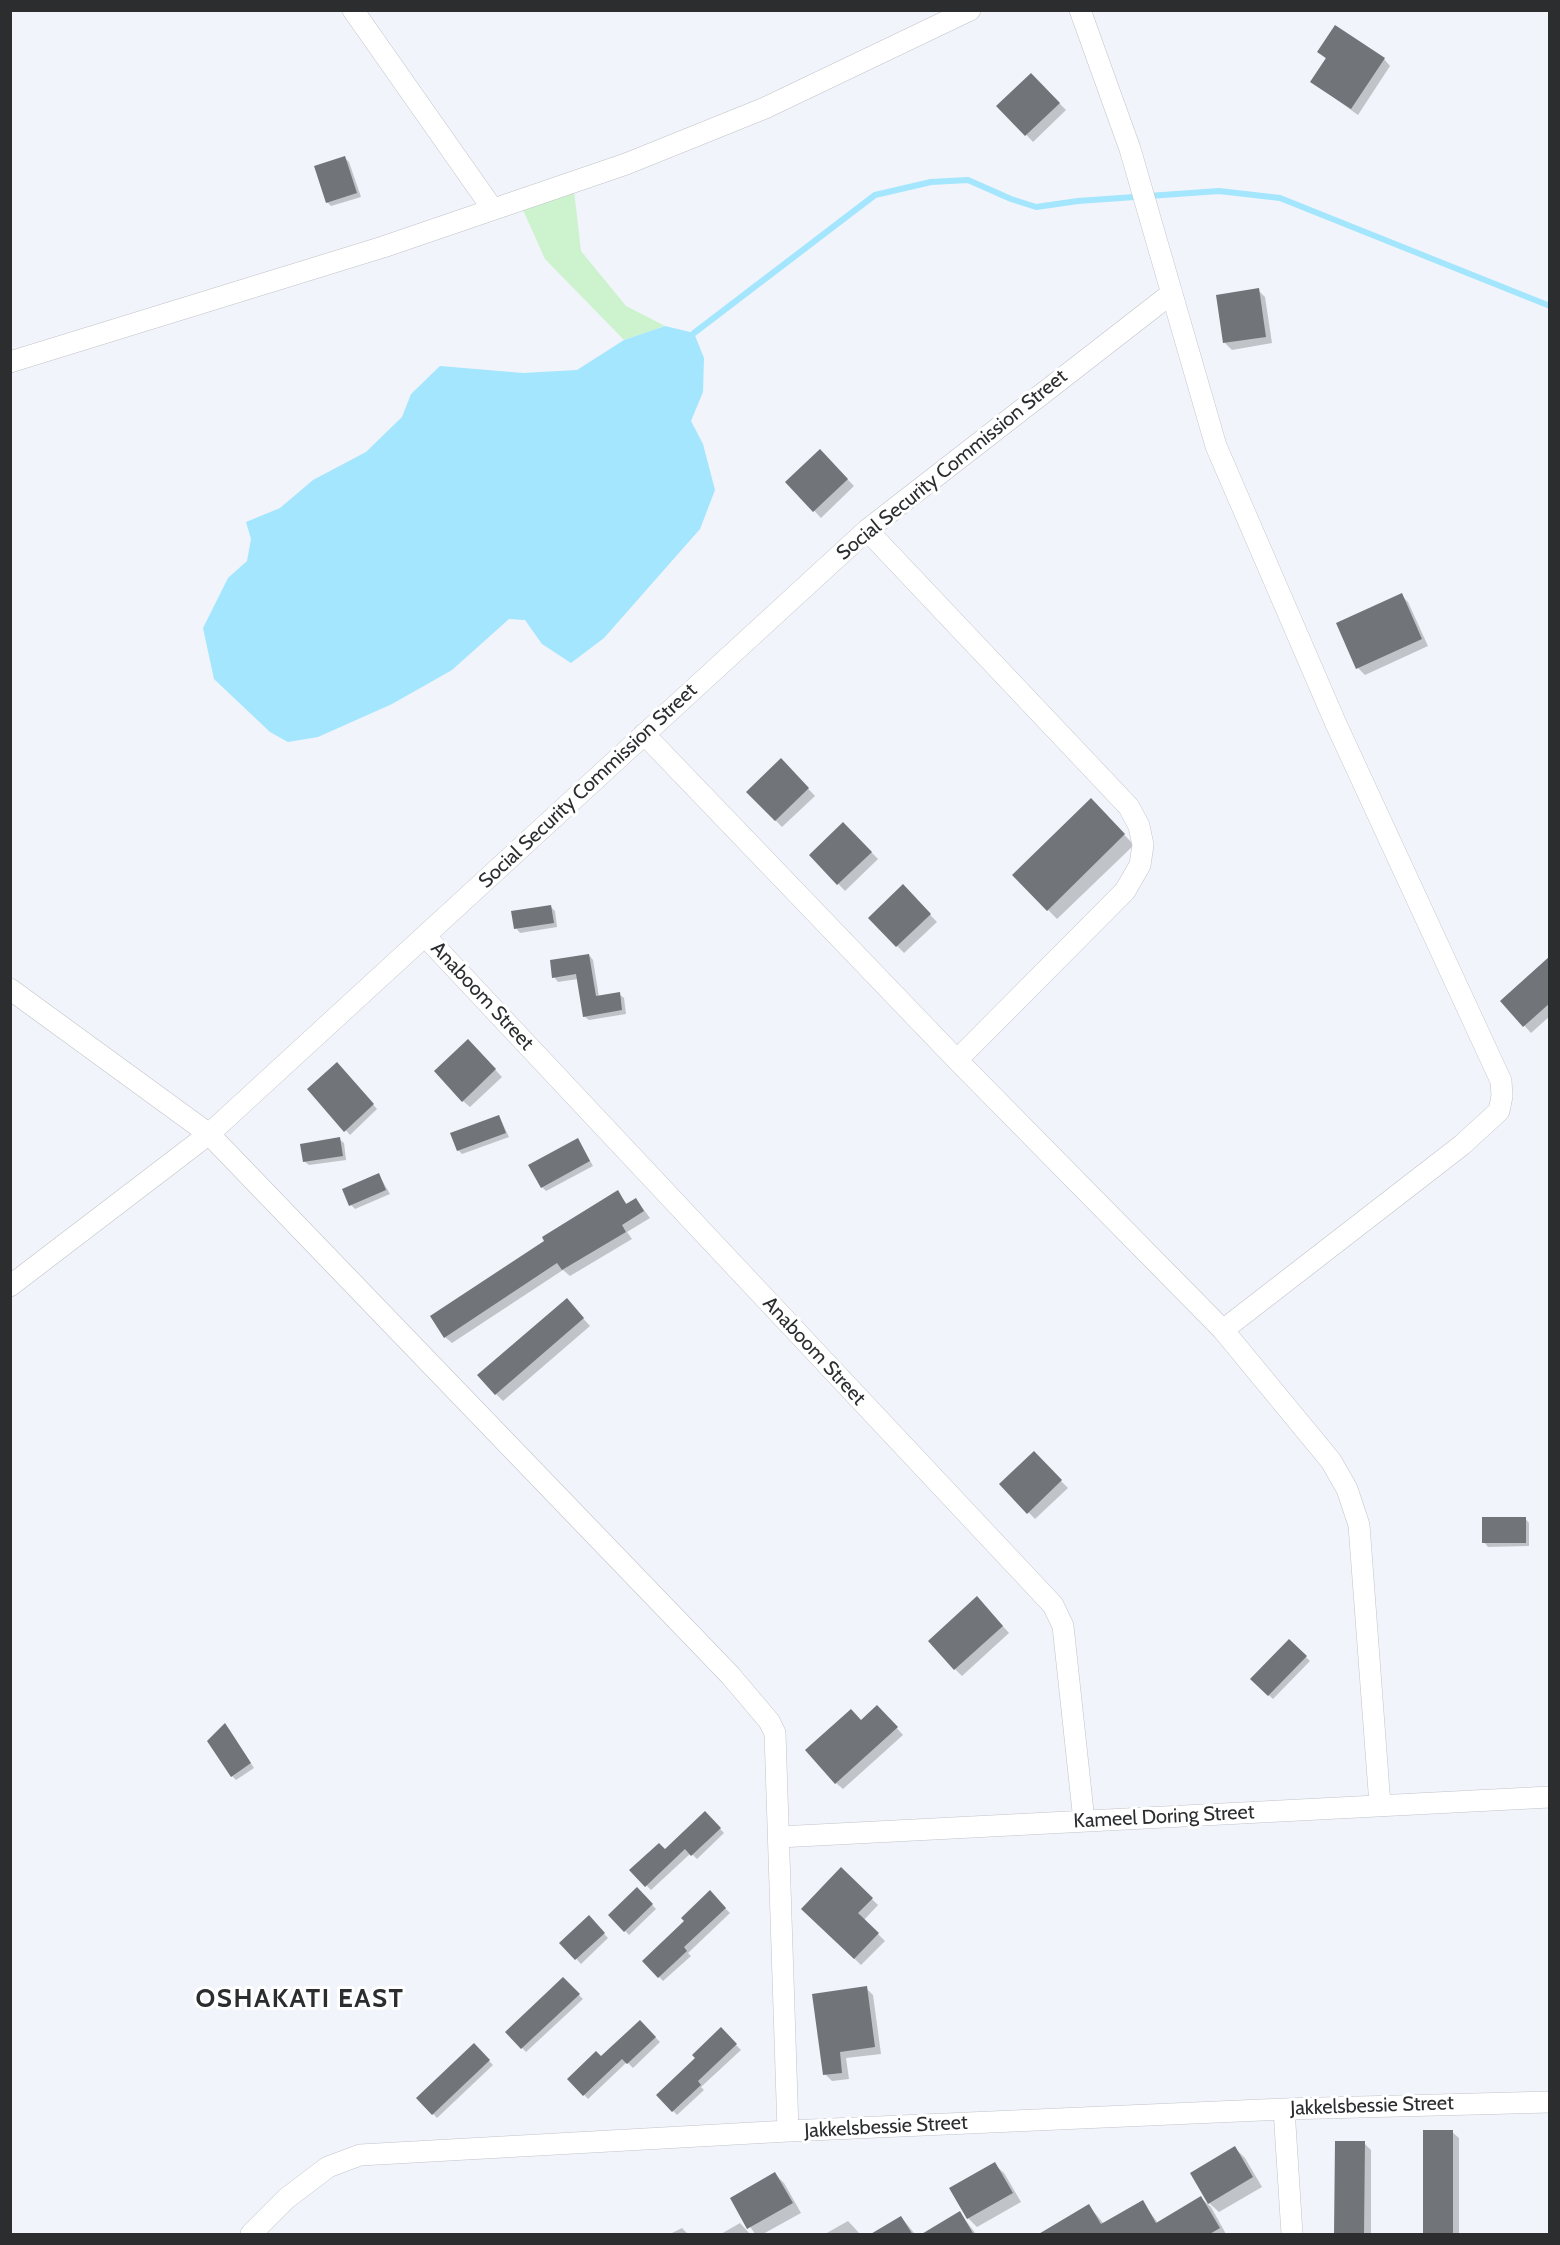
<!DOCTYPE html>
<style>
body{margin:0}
#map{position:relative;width:1560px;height:2245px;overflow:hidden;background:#f1f4fa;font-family:Cabin,sans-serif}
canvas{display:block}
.frame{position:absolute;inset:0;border:12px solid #2c2d2f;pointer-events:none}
</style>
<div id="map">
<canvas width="1560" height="2245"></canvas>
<div class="frame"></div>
</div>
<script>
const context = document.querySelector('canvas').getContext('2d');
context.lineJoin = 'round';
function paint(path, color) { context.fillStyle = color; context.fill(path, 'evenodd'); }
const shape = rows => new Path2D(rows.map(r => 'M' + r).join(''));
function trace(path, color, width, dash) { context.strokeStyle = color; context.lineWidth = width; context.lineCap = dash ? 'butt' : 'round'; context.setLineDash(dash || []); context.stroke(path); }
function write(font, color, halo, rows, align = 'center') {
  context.font = font + ' Cabin,sans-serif'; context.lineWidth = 6; context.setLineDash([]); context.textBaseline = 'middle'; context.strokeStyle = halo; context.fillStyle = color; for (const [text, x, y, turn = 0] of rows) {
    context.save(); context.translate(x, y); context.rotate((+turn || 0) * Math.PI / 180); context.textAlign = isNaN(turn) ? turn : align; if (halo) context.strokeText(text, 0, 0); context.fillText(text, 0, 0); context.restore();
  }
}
paint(shape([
 [573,182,581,251,626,306,665,326,624,340,545,259,518,199]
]), '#cdf2ce');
paint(shape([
 [665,326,694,333,704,358,703,392,691,421,703,444,715,490,700,529,604,638,571,663,542,644,525,620,509,619,452,670,392,704,318,737,288,742,270,732,214,679,203,628,228,578,247,561,251,539,246,522,280,508,313,480,366,452,402,417,411,394,440,366,523,373,577,370,624,340]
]), '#a3e6fe');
paint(shape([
 [1319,52,1384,59,1390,66,1358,115,1312,82,1327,60],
 [1031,75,1066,110,1033,142,999,106],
 [345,158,349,162,361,197,331,206,327,202],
 [1258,290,1265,297,1272,343,1232,350,1225,343],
 [820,451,854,486,821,518,787,482],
 [1401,595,1408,602,1428,646,1365,675,1358,668],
 [781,760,815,796,782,827,748,792],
 [1091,800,1134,845,1057,919,1014,875],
 [843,824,878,859,845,891,811,855],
 [903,887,937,922,904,953,870,918],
 [550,906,555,911,557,927,520,933,516,928],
 [589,955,593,960,599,997,619,994,624,998,626,1014,589,1020,584,1016,578,979,558,982,554,977],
 [1550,958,1550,1016,1531,1033,1502,1001],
 [475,1048,502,1077,470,1107,463,1101],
 [341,1068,377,1109,350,1135,309,1089],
 [499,1116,509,1137,462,1154,458,1150],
 [339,1139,344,1143,346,1160,309,1165,304,1161],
 [578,1140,593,1166,546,1191,542,1187],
 [379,1175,390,1194,355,1209,351,1205],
 [617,1192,627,1204,636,1199,650,1218,627,1232,632,1239,570,1276,563,1270,452,1343,445,1337],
 [573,1307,590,1326,503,1401,496,1394],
 [1033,1453,1068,1488,1035,1519,1001,1484],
 [1525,1518,1529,1523,1529,1546,1488,1547,1484,1542],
 [984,1605,1009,1633,962,1676,955,1669],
 [1289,1641,1310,1661,1273,1699,1252,1679],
 [884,1714,903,1735,843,1789,836,1783,861,1721],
 [229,1729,254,1768,236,1780,232,1776],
 [705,1813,724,1833,697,1859,691,1853,651,1890,631,1870,665,1851],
 [841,1869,878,1905,864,1920,885,1941,861,1965,803,1909],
 [637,1889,656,1909,629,1935,610,1915],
 [710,1893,730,1913,688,1953,691,1956,663,1981,644,1961,686,1921],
 [589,1918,608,1938,581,1964,562,1943],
 [563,1979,583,1999,526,2052,507,2032],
 [866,1988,873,1995,881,2054,846,2058,849,2079,832,2081,825,2074],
 [640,2022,660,2042,633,2068,627,2062,588,2099,569,2079,601,2058],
 [721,2030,741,2050,701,2087,704,2090,677,2115,658,2095,697,2058],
 [474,2045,493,2065,437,2118,418,2098],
 [1452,2132,1459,2138,1459,2234,1425,2234],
 [1364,2143,1371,2150,1371,2234,1336,2234],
 [1235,2148,1245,2158,1262,2187,1219,2212,1209,2203],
 [994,2164,1004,2173,1021,2202,977,2227,968,2218,951,2189],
 [775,2174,784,2183,801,2213,763,2234,755,2234,732,2199],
 [1201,2198,1211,2207,1226,2234,1049,2234,1089,2206,1104,2224,1142,2202,1158,2223],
 [960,2213,976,2234,923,2234],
 [901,2217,915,2234,872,2234],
 [848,2221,860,2234,825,2234],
 [740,2223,750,2234,721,2234],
 [682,2228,688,2234,670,2234]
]), '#0003');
trace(shape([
 [694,333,875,195,931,182,968,180,1011,199,1036,207,1078,201,1219,191,1280,198,1550,306]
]), '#a3e6fe', 6);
paint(shape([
 [1335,25,1385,58,1351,109,1310,82,1326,58,1317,52],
 [1031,73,1060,103,1025,136,996,106],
 [345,156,357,193,326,203,314,166],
 [1259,288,1266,337,1223,343,1216,295],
 [820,449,848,479,813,512,785,482],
 [1402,593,1422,639,1356,669,1336,623],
 [781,758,809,788,775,821,746,792],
 [1091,798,1125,834,1047,911,1012,875],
 [843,822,872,852,837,885,809,855],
 [903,884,931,914,896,947,868,918],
 [551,905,554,923,514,929,511,911],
 [589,954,596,996,620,992,622,1010,583,1017,576,974,552,978,550,960],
 [1550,956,1550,1003,1523,1027,1500,1001],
 [468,1039,496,1069,462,1102,434,1071],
 [337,1062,374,1104,344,1132,307,1089],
 [499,1115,506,1133,457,1151,450,1133],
 [340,1137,343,1156,303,1162,300,1144],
 [578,1138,590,1161,541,1188,528,1165],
 [379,1173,386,1190,349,1206,342,1189],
 [618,1190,626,1204,636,1198,644,1211,622,1225,626,1232,562,1270,557,1263,444,1338,430,1316,544,1241,542,1237],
 [567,1298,584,1318,495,1395,477,1375],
 [1034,1451,1062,1480,1027,1514,999,1484],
 [1482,1517,1526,1517,1526,1543,1482,1543],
 [977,1596,1003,1626,954,1670,928,1641],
 [1289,1639,1307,1656,1268,1696,1250,1679],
 [877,1705,898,1727,835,1784,805,1750,851,1709,861,1720],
 [225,1723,251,1763,231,1777,207,1741],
 [705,1811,721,1828,691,1856,685,1849,645,1887,629,1870,659,1843,665,1849],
 [841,1867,873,1898,858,1913,879,1933,854,1959,801,1909],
 [637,1887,653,1904,624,1932,608,1915],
 [710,1890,726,1908,684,1947,687,1951,658,1978,642,1961,684,1921,681,1918],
 [589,1915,605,1933,575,1960,559,1943],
 [563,1977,580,1994,521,2049,505,2032],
 [867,1986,875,2047,840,2052,842,2073,823,2075,812,1994],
 [640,2020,656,2037,627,2064,622,2059,583,2096,567,2079,596,2051,601,2056],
 [721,2027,737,2044,698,2081,701,2085,672,2112,656,2095,695,2058,692,2055],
 [474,2043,490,2060,432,2115,416,2098],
 [1423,2130,1453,2130,1453,2235,1423,2235],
 [1335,2141,1365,2141,1364,2235,1334,2235],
 [1235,2146,1253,2177,1208,2204,1190,2173],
 [995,2162,1013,2193,967,2219,949,2188],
 [775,2172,793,2203,747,2229,730,2198],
 [1201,2196,1220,2228,1208,2235,1037,2235,1089,2204,1101,2224,1143,2200,1156,2223],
 [960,2211,974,2235,920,2235],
 [901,2216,913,2235,869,2235]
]), '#717479');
const minor = shape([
 [353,10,492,208],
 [1080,10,1130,149,1216,446,1336,724,1501,1081,1502,1096,1499,1111,1462,1145,1223,1330],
 [10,362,383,247,626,164,765,108,970,10],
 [867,530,1129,807,1139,826,1143,845,1140,865,1125,891,957,1060],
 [644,734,957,1060,1223,1330,1331,1461,1347,1489,1359,1525,1380,1805],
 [425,936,1053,1605,1063,1626,1084,1821],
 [10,989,209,1134,730,1675,769,1721,775,1733,788,2131],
 [10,1286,209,1134,867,530,1172,293],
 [779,1837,1550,1797],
 [1284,2109,1292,2234],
 [251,2234,287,2198,328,2167,360,2155,788,2131,1284,2109,1550,2102]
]);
trace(minor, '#c0c3c9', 22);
trace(minor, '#fff', 21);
write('20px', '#2c2d2f', '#fff', [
 ["Social Security Commission Street",952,465,-39],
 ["Social Security Commission Street",588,786,-43],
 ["Anaboom Street",482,996,47],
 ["Anaboom Street",814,1351,47],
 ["Kameel Doring Street",1164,1817,-3],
 ["Jakkelsbessie Street",1372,2106,-2],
 ["Jakkelsbessie Street",886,2127,-3]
]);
context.letterSpacing = '1.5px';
write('bold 26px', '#2c2d2f', '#fff', [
 ["OSHAKATI EAST",300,1999]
]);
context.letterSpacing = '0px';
</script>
